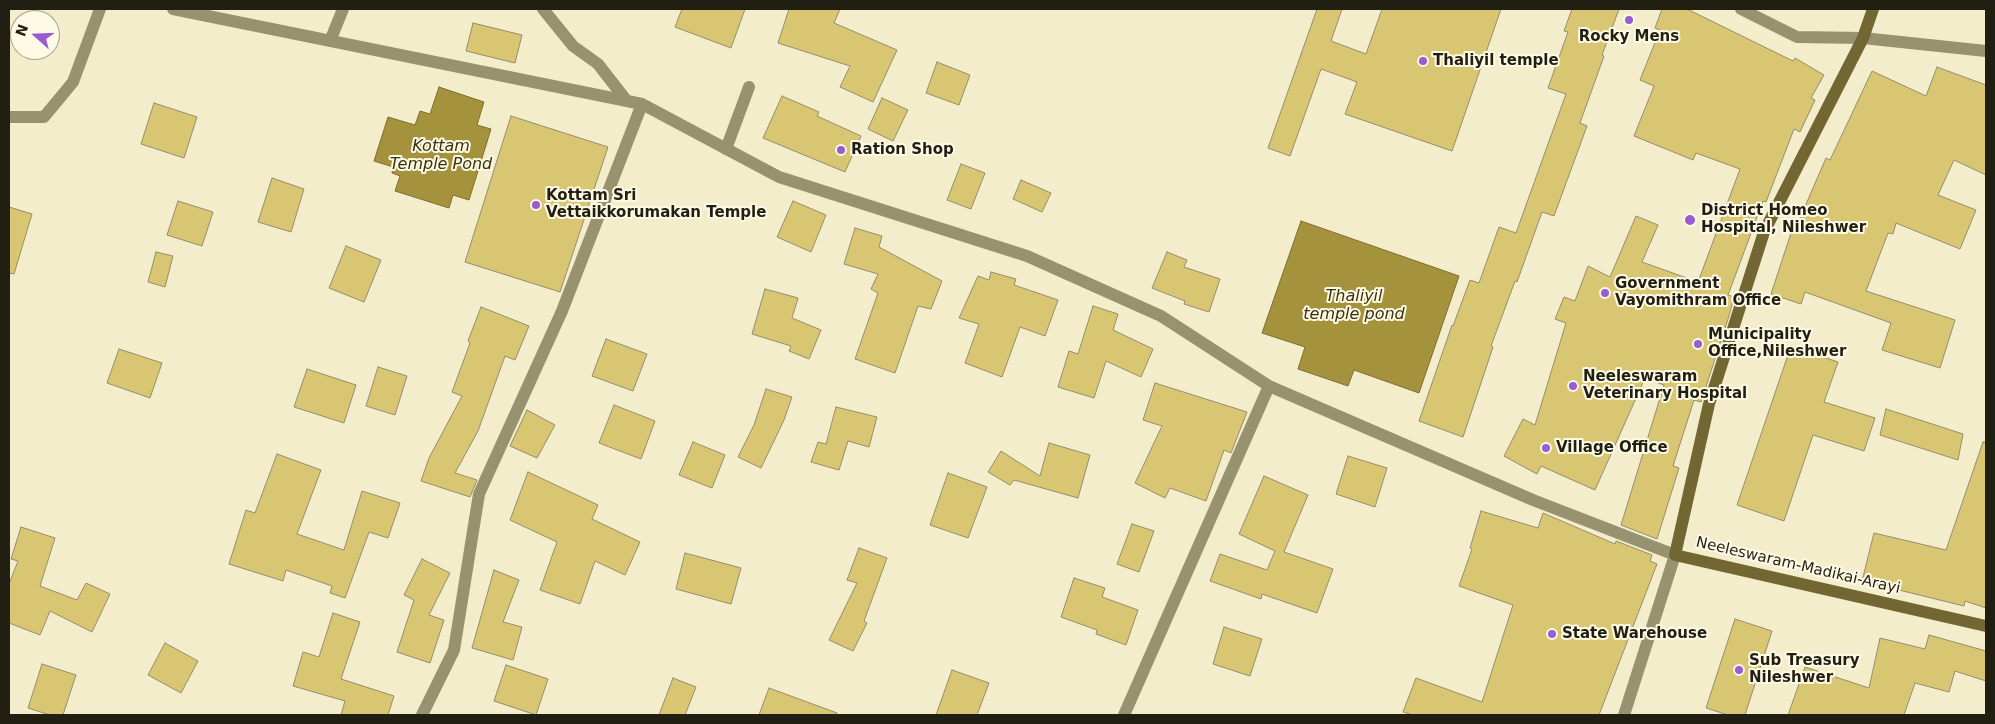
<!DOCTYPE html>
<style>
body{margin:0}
#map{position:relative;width:1995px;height:724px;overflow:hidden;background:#f4edcb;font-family:"DejaVu Sans",sans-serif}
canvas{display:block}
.frame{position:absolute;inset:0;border:10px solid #211e12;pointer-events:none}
.north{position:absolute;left:10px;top:10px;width:50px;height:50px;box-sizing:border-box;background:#fefae6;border:1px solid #a6a291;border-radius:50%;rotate:290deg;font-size:14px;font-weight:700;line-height:20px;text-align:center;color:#211e12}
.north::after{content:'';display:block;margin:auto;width:18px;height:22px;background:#9b5bd1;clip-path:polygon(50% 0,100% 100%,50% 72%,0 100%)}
</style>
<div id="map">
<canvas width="1995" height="724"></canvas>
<div class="frame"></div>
<div class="north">N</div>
</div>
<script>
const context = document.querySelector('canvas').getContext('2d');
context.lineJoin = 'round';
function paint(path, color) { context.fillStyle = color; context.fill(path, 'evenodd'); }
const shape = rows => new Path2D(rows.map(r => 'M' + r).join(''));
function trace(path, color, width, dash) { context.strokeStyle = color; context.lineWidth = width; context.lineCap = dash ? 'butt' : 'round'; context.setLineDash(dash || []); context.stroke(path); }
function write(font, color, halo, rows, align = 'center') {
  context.font = font + ' "DejaVu Sans",sans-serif'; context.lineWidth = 4; context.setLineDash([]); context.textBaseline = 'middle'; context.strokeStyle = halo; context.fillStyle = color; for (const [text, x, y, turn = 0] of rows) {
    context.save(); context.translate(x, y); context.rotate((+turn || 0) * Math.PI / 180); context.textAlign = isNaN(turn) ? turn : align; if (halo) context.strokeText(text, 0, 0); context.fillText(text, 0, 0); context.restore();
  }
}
const water = shape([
 [439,87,484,102,477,125,491,129,469,200,453,195,449,208,395,191,400,176,392,173,393,167,374,161,388,117,415,125,420,111,430,114,439,87],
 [1301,221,1459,276,1419,393,1354,370,1348,386,1298,369,1305,347,1262,333,1301,221]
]);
paint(water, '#a5923d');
trace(water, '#7d6f30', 1);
const building = shape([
 [682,9,745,9,731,48,675,27,682,9],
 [789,9,840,9,834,23,897,50,873,102,840,87,850,66,778,43,789,9],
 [1317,9,1342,9,1331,41,1366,54,1382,9,1501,9,1452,151,1345,114,1357,82,1321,69,1290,156,1268,148,1317,9],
 [1572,9,1619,9,1602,55,1604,56,1580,123,1587,126,1554,216,1542,212,1517,282,1515,281,1491,346,1493,347,1463,437,1419,421,1452,325,1453,326,1470,280,1479,283,1499,227,1516,233,1566,94,1548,88,1568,32,1564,31,1572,9],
 [1662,9,1687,9,1793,61,1795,58,1824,75,1811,98,1815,100,1800,132,1794,129,1766,202,1763,201,1728,295,1734,297,1729,316,1701,402,1694,400,1673,466,1679,468,1657,539,1621,525,1664,385,1645,378,1595,490,1541,466,1537,474,1504,456,1523,419,1535,425,1566,323,1555,319,1564,297,1575,301,1588,266,1610,277,1636,216,1658,225,1642,262,1698,282,1740,169,1696,153,1693,160,1634,136,1654,86,1640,80,1660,30,1655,28,1662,9],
 [473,23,522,35,515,63,466,51,473,23],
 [937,62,970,75,959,105,926,93,937,62],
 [1937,67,1986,85,1986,175,1954,160,1938,195,1976,210,1960,249,1896,223,1893,234,1888,233,1866,291,1955,320,1940,368,1882,350,1891,323,1805,292,1801,304,1771,294,1794,224,1797,225,1826,158,1830,160,1872,71,1926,96,1937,67],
 [782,96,819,112,817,116,861,136,845,172,763,138,782,96],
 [882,98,908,110,893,141,868,129,882,98],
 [154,103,197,117,184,158,141,144,154,103],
 [511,116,608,147,560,292,465,262,511,116],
 [961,164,985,173,971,209,947,200,961,164],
 [272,178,304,189,291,232,258,222,272,178],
 [1021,180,1051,193,1042,212,1013,199,1021,180],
 [178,201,213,212,202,246,167,235,178,201],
 [793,201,826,215,811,252,777,237,793,201],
 [9,207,32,214,14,274,9,273,9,207],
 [855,228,882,236,879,247,942,281,931,309,918,306,895,373,855,359,878,293,871,289,878,274,844,264,855,228],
 [346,246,381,260,364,302,329,288,346,246],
 [156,252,173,256,165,287,148,282,156,252],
 [1167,252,1187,260,1184,267,1220,279,1209,312,1184,304,1185,301,1152,288,1167,252],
 [991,272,1016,279,1014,285,1058,300,1045,336,1020,327,1002,377,965,363,979,324,959,318,978,276,989,280,991,272],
 [765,289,798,298,792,318,821,330,809,359,789,351,791,346,752,334,765,289],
 [1093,306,1118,314,1113,330,1153,349,1141,377,1106,361,1094,398,1058,387,1069,351,1078,354,1093,306],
 [481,307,529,326,515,360,505,356,478,431,455,473,477,480,470,497,421,481,429,458,462,396,452,392,470,343,468,341,481,307],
 [606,339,647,354,633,391,592,376,606,339],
 [1791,346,1838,362,1824,402,1875,418,1864,451,1813,435,1784,521,1737,505,1791,346],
 [119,349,162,363,150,398,107,383,119,349],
 [378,367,407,376,395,415,366,406,378,367],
 [307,369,356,385,344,423,294,407,307,369],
 [1155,383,1247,412,1231,453,1224,450,1206,501,1170,488,1165,498,1135,483,1162,426,1143,420,1155,383],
 [766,389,792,397,784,420,761,468,738,457,754,425,766,389],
 [614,405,655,421,641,459,599,443,614,405],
 [836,407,877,417,869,447,848,441,839,470,811,462,818,442,826,444,836,407],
 [1886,409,1963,434,1958,460,1880,435,1886,409],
 [527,410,555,425,537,458,510,446,527,410],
 [693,442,725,455,712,488,679,475,693,442],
 [1983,442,1986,442,1986,608,1965,601,1964,606,1862,581,1874,533,1946,550,1983,442],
 [1049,443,1090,455,1078,498,1014,480,1010,485,988,472,1001,451,1040,476,1049,443],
 [277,454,321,470,297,534,344,550,362,491,400,503,388,538,369,532,345,598,330,593,332,586,286,570,283,581,229,564,246,510,255,513,277,454],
 [1348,456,1387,468,1375,507,1336,494,1348,456],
 [528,472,598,505,592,519,640,542,625,575,595,561,580,604,540,590,557,542,510,520,528,472],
 [948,473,987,487,968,538,930,525,948,473],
 [1264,476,1308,495,1284,552,1333,569,1317,613,1262,594,1261,599,1210,581,1220,554,1267,570,1275,551,1239,534,1264,476],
 [1481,511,1538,528,1543,513,1615,544,1616,541,1652,555,1650,561,1657,564,1599,715,1413,715,1403,712,1416,678,1482,702,1513,605,1459,586,1472,549,1470,548,1481,511],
 [1132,524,1154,531,1139,572,1117,564,1132,524],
 [21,527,55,538,40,586,77,600,86,583,110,594,92,632,50,611,40,635,9,623,9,584,18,561,11,559,21,527],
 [859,548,887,558,864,621,867,623,853,651,829,640,857,583,847,580,859,548],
 [685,553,741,568,731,604,676,589,685,553],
 [422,559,450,573,429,615,444,620,430,663,397,652,414,600,404,595,422,559],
 [494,570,519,580,503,622,522,627,513,660,472,648,494,570],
 [1074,578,1105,588,1102,597,1138,610,1126,645,1096,634,1097,630,1061,617,1074,578],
 [333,613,360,622,341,679,394,696,388,715,341,715,345,701,293,686,303,652,319,657,333,613],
 [1735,619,1772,631,1745,715,1728,715,1706,708,1735,619],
 [1224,627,1262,639,1250,676,1213,664,1224,627],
 [1929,635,1986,651,1986,681,1955,671,1949,692,1915,683,1904,715,1788,715,1805,667,1869,688,1880,638,1925,649,1929,635],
 [165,643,198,661,181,693,148,675,165,643],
 [42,664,76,675,63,715,50,715,28,708,42,664],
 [506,665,548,679,536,715,494,701,506,665],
 [952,670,989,683,977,715,936,715,952,670],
 [673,678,696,687,685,715,659,715,673,678],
 [769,688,837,713,837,715,759,715,769,688]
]);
paint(building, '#d9c672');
trace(building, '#948d6e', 1);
trace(shape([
 [173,9,642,104,779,177,1027,256,1161,316,1269,386,1533,500,1675,555,1624,715],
 [543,9,573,46,598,64,626,100],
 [1741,9,1797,37,1863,38],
 [330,41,343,9],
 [9,117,44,117,73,82,100,9],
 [726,149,749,87],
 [422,715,454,650,479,494,562,311,642,104],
 [1124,715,1269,386]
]), '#999270', 12);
trace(shape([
 [1863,38,1986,51]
]), '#999270', 12);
trace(shape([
 [1873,9,1863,38,1764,232,1709,404,1675,555,1986,626]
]), '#726633', 12);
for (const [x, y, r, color] of [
 [1629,20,5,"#9b5bd1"],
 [1423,61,5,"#9b5bd1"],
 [841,150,5,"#9b5bd1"],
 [536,205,5,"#9b5bd1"],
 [1690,220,6,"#9b5bd1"],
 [1605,293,5,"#9b5bd1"],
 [1698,344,5,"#9b5bd1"],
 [1573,386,5,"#9b5bd1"],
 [1546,448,5,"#9b5bd1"],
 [1552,634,5,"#9b5bd1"],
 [1739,670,5,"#9b5bd1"]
]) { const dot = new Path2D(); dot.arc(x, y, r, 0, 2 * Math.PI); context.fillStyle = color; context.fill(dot); trace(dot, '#fefae6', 2); }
write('bold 15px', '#211e12', '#fefae6', [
 ["Rocky Mens",1629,37,"center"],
 ["Thaliyil temple",1433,61],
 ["Ration Shop",851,150],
 ["Kottam Sri",546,196],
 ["Vettaikkorumakan Temple",546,213],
 ["District Homeo",1701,211],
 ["Hospital, Nileshwer",1701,228],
 ["Government",1615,284],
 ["Vayomithram Office",1615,301],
 ["Municipality",1708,335],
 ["Office,Nileshwer",1708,352],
 ["Neeleswaram",1583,377],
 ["Veterinary Hospital",1583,394],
 ["Village Office",1556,448],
 ["State Warehouse",1562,634],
 ["Sub Treasury",1749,661],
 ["Nileshwer",1749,678]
], 'left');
write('15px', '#211e12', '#fefae6', [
 ["Neeleswaram-Madikai-Arayi",1798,566,13]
]);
write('italic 16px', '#39310b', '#fefae6', [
 ["Kottam",441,147],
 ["Temple Pond",441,165],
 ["Thaliyil",1354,297],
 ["temple pond",1354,315]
]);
</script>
